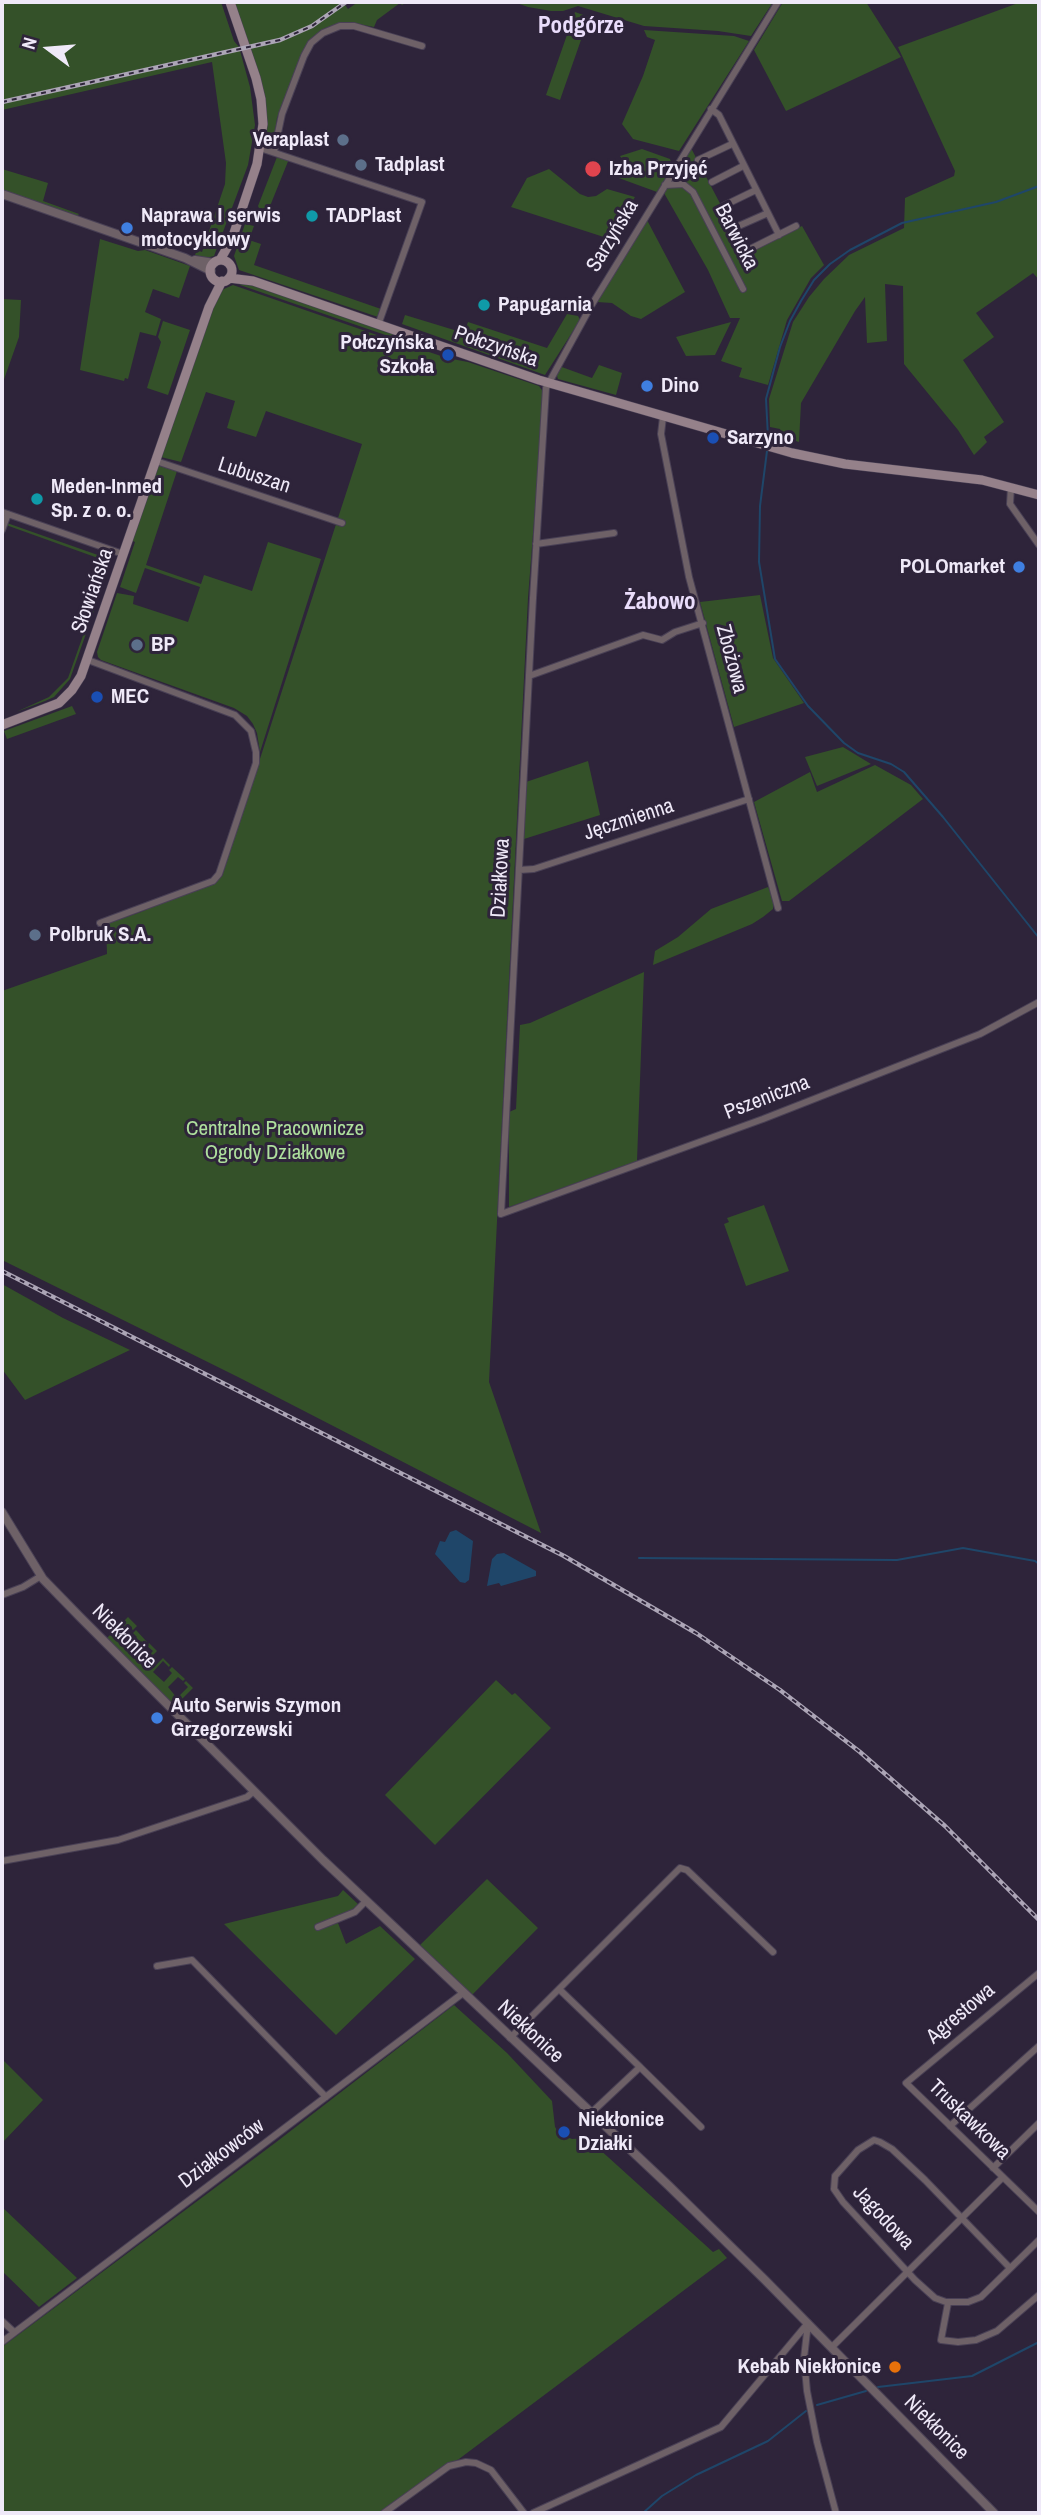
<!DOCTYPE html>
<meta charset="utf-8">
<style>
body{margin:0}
#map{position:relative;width:1041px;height:2515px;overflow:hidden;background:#2e243a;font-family:"Archivo Narrow",sans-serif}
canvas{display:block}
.frame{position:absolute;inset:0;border:4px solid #efe9f8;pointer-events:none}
.north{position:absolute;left:14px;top:14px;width:70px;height:70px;-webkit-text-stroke:5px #2e243a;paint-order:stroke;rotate:286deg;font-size:19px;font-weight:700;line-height:28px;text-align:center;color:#efe9f8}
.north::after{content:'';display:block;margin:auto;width:24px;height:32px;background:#efe9f8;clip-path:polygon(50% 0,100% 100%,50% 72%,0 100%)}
</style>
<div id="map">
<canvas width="1041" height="2515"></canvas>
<div class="frame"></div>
<div class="north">N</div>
</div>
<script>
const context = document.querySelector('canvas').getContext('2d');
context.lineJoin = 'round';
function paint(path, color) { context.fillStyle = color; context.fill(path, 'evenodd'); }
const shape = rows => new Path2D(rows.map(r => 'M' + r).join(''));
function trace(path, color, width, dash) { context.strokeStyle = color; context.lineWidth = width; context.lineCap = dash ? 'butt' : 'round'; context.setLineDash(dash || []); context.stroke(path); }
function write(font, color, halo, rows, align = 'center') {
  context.font = font + ' "Archivo Narrow",sans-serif'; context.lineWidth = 6; context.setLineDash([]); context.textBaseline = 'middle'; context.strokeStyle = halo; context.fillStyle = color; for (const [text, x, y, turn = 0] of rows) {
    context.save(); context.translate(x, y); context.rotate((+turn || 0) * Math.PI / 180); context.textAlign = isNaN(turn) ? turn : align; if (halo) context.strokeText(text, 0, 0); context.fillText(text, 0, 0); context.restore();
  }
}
paint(shape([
 [2,2,221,2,234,41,239,47,250,87,255,125,248,165,214,256,206,258,195,255,197,250,202,252,225,184,226,163,212,62,2,110],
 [233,2,343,2,348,9,358,2,407,2,402,5,400,3,377,20,374,27,353,23,335,25,325,28,309,41,300,58,277,118,273,145,271,147,267,144,265,138,266,124],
 [514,2,773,2,751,36,718,31,644,26,578,6,563,11,551,11,528,7],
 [783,2,866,2,901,57,786,111,754,50],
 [1021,2,1039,2,1039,280,1033,273,976,313,994,337,963,360,1004,422,984,437,987,442,974,455,958,430,904,364,903,286,885,284,887,341,867,343,865,297,855,311,801,403,799,442,784,437,780,429,770,427,769,399,793,322,809,297,824,279,849,255,904,228,905,198,954,176,955,171,898,47],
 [575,12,589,17,560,100,546,95],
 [644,30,734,36,749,41,679,151,633,139,622,124,643,76,655,40,647,37],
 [691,148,746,253,802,226,824,265,811,278,787,320,768,385,739,377,742,368,721,361,740,318,730,318,708,270,664,193],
 [642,149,670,159,671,162,671,169,657,192,616,177,622,159,620,156],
 [277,157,289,159,268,211,259,208,258,206],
 [2,169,48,183,43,201,79,214,76,217,2,191],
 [549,169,580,194,588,197,596,196,607,189,635,197,610,239,511,207,527,178],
 [647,220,685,292,641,319,631,316,612,303,597,302],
 [245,224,254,226,249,240,261,244,254,265,381,309,378,317,239,270,234,256],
 [100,239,138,251,145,250,190,266,179,298,153,289,145,312,161,319,156,336,140,332,128,379,125,378,124,381,80,370],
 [241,281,396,334,394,338,240,285],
 [233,285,400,343,399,348,403,349,405,344,447,358,468,362,539,386,544,393,528,598,489,1382,541,1533,240,1378,2,1260,2,991,107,954,106,924,141,912,222,876,362,444,266,411,256,437,227,428,235,401,206,392,181,462,161,457,217,292],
 [2,299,21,300,19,337,2,385,2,313,4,305,2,304],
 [567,314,578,316,580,320,545,375,402,324,405,315,464,333,468,322,547,348],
 [163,321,190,330,168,395,147,388,161,342,158,337],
 [731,322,715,355,686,356,676,337],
 [599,365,622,373,616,395,558,379,556,373,559,366,592,378],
 [158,464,177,471,146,565,201,584,204,575,252,591,268,542,321,559,260,752,257,733,253,724,247,716,234,708,101,660,98,657,97,652,117,593,134,596,133,604,188,622,200,587,145,568,136,593,120,587,135,542,131,540],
 [7,523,112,560,70,679,54,697,45,701,16,712,49,697,68,678,109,562,6,525],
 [760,595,773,658,804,703,734,727,700,602],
 [72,706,76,714,7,739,4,731],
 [843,747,871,764,817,786,805,757],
 [588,761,600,815,524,839,526,782],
 [875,765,911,785,923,799,789,901,782,901,754,802,810,772,817,792],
 [768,887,774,899,773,909,763,917,752,924,653,965,655,951,678,937,711,909],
 [644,972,637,1161,509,1207,509,1112,516,1109,520,1025,530,1023],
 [764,1205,789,1271,746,1286,724,1224,729,1222,727,1218],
 [2,1284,63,1318,130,1350,25,1400,2,1369],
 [128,1617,137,1626,133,1630,127,1625,117,1636,128,1646,137,1637,133,1633,136,1630,147,1642,145,1645,141,1641,132,1651,143,1661,153,1651,147,1646,149,1643,157,1651,146,1662,153,1668,163,1658,170,1665,169,1667,163,1661,153,1672,164,1682,172,1673,169,1670,172,1667,185,1679,183,1681,178,1677,168,1687,177,1698,188,1687,184,1683,186,1681,193,1688,174,1707,106,1639],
 [496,1680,512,1695,515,1693,551,1728,435,1845,385,1795],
 [487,1879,538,1928,472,1995,420,1945],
 [343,1890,359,1905,328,1926,338,1923,346,1944,380,1926,415,1959,336,2035,224,1924,338,1896],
 [454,2005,507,2053,552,2101,555,2127,560,2134,572,2139,587,2138,713,2252,719,2249,727,2258,459,2459,437,2470,380,2513,2,2513,2,2347,275,2143],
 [2,2059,43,2100,2,2143],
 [2,2207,77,2278,39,2307,2,2271]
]), '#345129');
paint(shape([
 [456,1530,473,1541,469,1580,465,1583,460,1582,435,1554,440,1541,445,1542,450,1532],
 [504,1553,536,1571,536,1576,501,1586,499,1583,487,1586,492,1559,497,1554]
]), '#1f4669');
trace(shape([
 [768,437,766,399,780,347,790,321,801,301,814,280,830,264,850,250,902,223,996,202,1039,186],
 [767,451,760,506,759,562,775,659,808,706,844,743,858,753,891,764,904,772,943,817,1039,938],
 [639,1558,897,1560,963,1548,1035,1561,1039,1564],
 [878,2387,972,2376,1039,2342],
 [817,2405,866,2391],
 [643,2513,662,2496,696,2475,768,2441,806,2411]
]), '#1f4669', 2);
const minor = shape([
 [778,2,591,306,546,388,533,598,501,1214,763,1119,980,1034,1039,1002],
 [711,109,719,115,779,235],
 [260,148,422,202,378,325],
 [274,152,282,114,304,56,311,43,323,33,340,26,354,26,422,46],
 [698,160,732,144],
 [712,182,743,166],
 [665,185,683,184,693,192,743,289],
 [723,206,756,190],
 [734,228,768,213],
 [746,251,796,226],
 [663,417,661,434,689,577,778,908],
 [156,461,342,523],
 [1011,487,1010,504,1039,545],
 [2,512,123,554],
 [2,530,8,514],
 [536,544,614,533],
 [88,660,235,715,251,731,256,752,256,763,219,874,213,881,100,923],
 [529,676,643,635,662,640,675,632,703,623],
 [519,870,534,869,749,799],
 [2,1595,23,1587,41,1576],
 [2,1861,118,1840,247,1797,254,1791],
 [318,1927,355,1912,366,1901],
 [157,1966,192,1960,326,2097],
 [1039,1973,906,2083,1039,2212],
 [559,1989,640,2067],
 [510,2038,680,1868,687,1870,773,1952],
 [590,2114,640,2067,701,2127],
 [950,2126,1039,2046],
 [993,2168,1039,2123],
 [1010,2268,925,2180,892,2149,880,2142,874,2140,858,2150,835,2176,834,2189,843,2202,915,2280,935,2298,946,2302,968,2302,981,2297,1039,2240],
 [948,2303,941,2340,958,2342,976,2340,997,2331,1039,2295],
 [2,2321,14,2332],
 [808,2323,804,2358,807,2391,817,2442,836,2513],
 [2,2342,463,1993],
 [832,2347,1003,2177],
 [384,2513,449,2466,466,2462,476,2463,491,2470,524,2513],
 [533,2513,721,2427,808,2323]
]);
const tertiary = shape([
 [2,194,185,258,211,271],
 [195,260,214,263],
 [2,1512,43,1579,80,1617,323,1860,668,2185,765,2280,994,2513]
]);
const secondary = shape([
 [220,260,232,239,257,164,263,124,261,99,256,78,230,2],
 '210 271a11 11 0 1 1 22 0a11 11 0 1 1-22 0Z',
 [229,278,253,281,539,380,792,453,845,464,982,480,1039,495],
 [2,725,59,703,72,690,81,676,209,307,222,281]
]);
trace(minor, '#494055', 8);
trace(tertiary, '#494055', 10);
trace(secondary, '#494055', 10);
trace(minor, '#6e6167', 6);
trace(tertiary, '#6e6167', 8);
trace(secondary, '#95818a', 9);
const rail = shape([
 [2,102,280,40,312,26,346,2],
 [2,1271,564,1556,696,1633,780,1690,860,1752,945,1826,1039,1920]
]);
trace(rail, '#aca5b6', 4.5);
trace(rail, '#2e243a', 2, [5]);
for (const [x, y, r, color] of [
 [343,140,7,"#5c6f8a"],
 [361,165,7,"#5c6f8a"],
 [593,169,9,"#e0444e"],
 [312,216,7,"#0f9aa8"],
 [127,228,7,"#3f7fe0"],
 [484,305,7,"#0f9aa8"],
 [448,355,7,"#1a4fb4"],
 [647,386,7,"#3f7fe0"],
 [713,438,7,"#1a4fb4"],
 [37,499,7,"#0f9aa8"],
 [1019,567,7,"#3f7fe0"],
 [137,645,7,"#5c6f8a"],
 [97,697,7,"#1a4fb4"],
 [35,935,7,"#5c6f8a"],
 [157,1718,7,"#3f7fe0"],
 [564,2132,7,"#1a4fb4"],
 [895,2367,7,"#e8710a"]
]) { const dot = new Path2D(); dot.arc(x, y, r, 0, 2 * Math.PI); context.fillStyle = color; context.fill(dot); trace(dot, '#2e243a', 2.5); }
write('bold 21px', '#efe9f8', '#2e243a', [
 ["Veraplast",329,140,"right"],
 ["Tadplast",375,165],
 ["Izba Przyjęć",609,169],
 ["Naprawa I serwis",141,216],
 ["motocyklowy",141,240],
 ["TADPlast",326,216],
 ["Papugarnia",498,305],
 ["Połczyńska",434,343,"right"],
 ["Szkoła",434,367,"right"],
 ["Dino",661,386],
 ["Sarzyno",727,438],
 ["Meden-Inmed",51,487],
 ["Sp. z o. o.",51,511],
 ["POLOmarket",1005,567,"right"],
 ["BP",151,645],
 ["MEC",111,697],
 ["Polbruk S.A.",49,935],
 ["Auto Serwis Szymon",171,1706],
 ["Grzegorzewski",171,1730],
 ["Niekłonice",578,2120],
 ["Działki",578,2144],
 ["Kebab Niekłonice",881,2367,"right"]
], 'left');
write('21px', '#efe9f8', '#2e243a', [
 ["Sarzyńska",613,236,-59],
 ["Barwicka",736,237,63],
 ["Połczyńska",496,347,19],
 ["Lubuszan",254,476,18],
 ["Słowiańska",93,591,-71],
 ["Zbożowa",731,659,75],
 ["Jęczmienna",629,820,-18],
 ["Działkowa",501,878,-87],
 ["Pszeniczna",767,1098,-21],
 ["Niekłonice",124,1637,45],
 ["Agrestowa",961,2014,-40],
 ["Niekłonice",530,2032,43],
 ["Truskawkowa",969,2120,44],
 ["Działkowców",222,2154,-37],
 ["Jagodowa",883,2218,47],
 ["Niekłonice",936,2428,45]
]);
write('21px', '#aee09d', '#2e243a', [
 ["Centralne Pracownicze",275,1129],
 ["Ogrody Działkowe",275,1153]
]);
write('bold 23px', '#eaddfb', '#2e243a', [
 ["Podgórze",581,27],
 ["Żabowo",660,603]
]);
</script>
